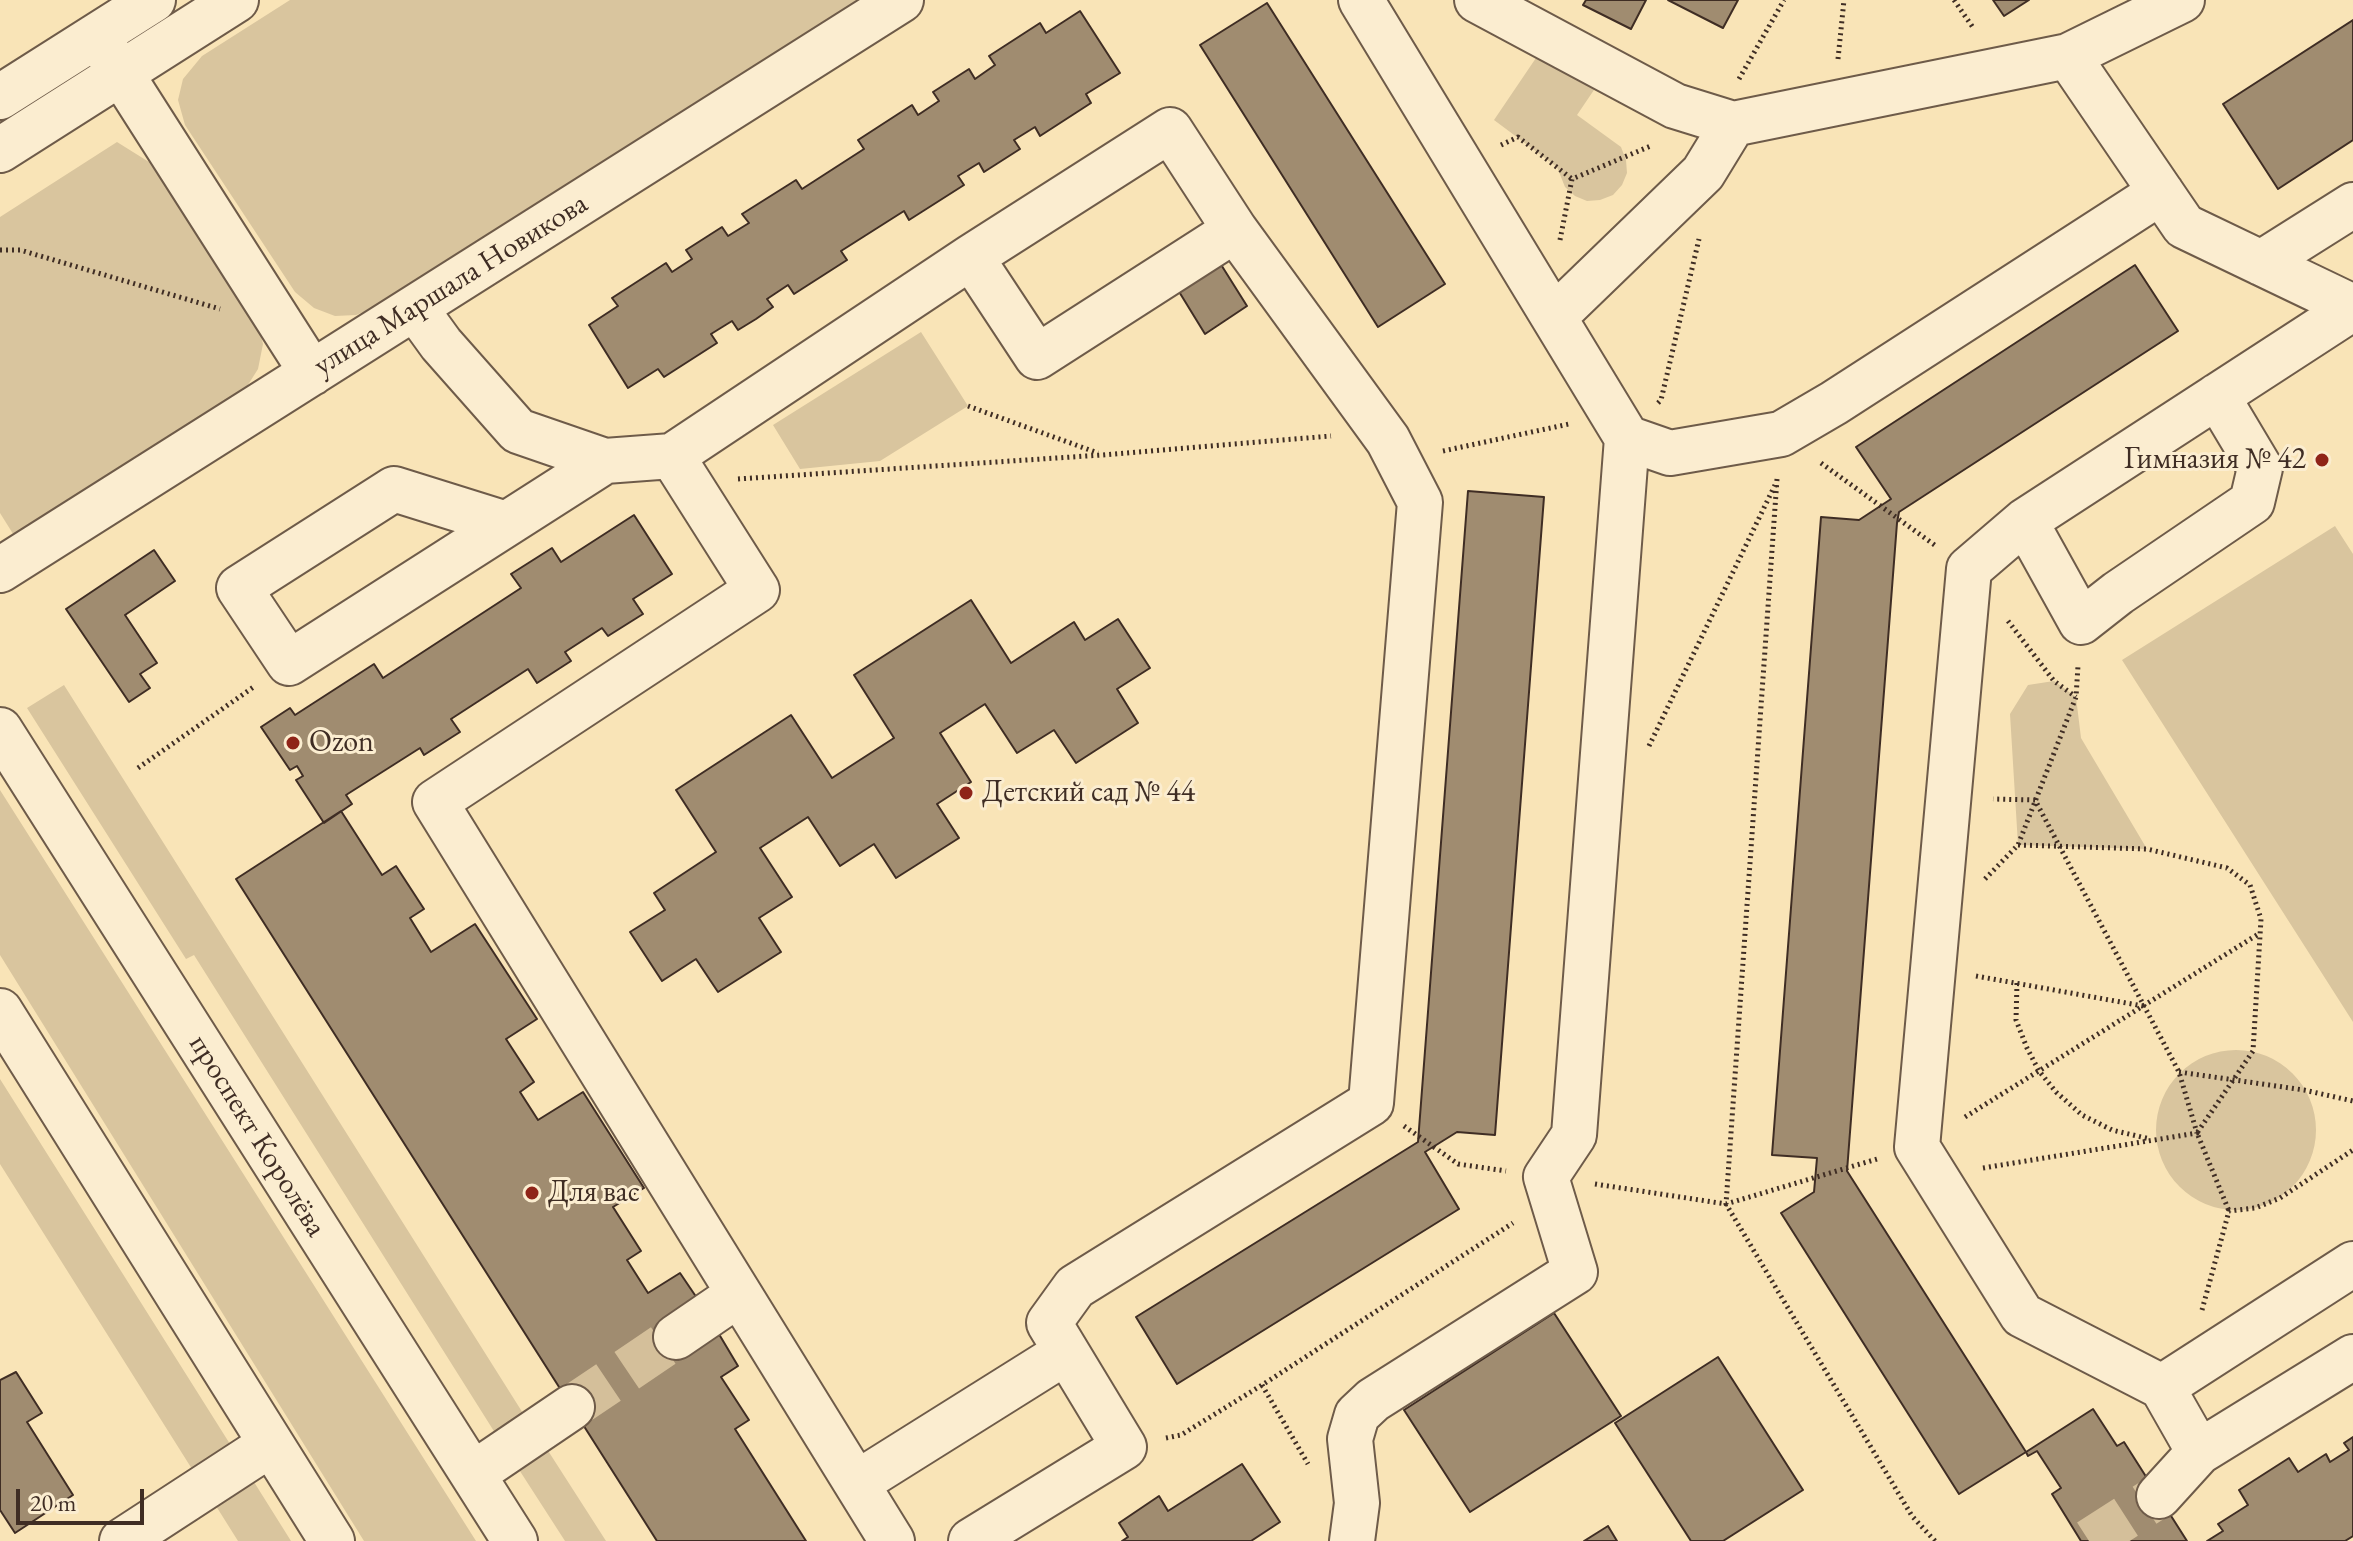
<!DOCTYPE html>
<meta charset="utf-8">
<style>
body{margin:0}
#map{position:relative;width:2353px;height:1541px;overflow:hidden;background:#f9e4b7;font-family:"EB Garamond",serif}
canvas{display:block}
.scale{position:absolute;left:16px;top:1489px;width:128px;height:36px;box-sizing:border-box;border:4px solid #3f2d24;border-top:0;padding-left:10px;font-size:24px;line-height:28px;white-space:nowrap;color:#3f2d24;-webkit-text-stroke:6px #fbedd0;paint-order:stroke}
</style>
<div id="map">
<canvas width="2353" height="1541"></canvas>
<div class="scale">20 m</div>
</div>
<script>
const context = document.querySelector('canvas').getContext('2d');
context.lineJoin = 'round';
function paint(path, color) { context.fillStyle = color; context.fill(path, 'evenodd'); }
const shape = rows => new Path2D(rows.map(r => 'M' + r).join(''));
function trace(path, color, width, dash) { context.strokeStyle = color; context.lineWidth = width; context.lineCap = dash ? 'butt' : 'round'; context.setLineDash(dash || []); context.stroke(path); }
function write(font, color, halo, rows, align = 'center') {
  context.font = font + ' "EB Garamond",serif'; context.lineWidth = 6; context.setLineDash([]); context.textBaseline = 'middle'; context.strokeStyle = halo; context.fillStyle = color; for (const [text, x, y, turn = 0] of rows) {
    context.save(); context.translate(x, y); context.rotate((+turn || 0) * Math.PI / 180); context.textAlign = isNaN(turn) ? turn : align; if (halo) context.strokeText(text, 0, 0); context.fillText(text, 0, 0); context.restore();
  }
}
paint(shape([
 [290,0,858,0,379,306,356,315,335,316,314,308,295,292,185,125,178,100,183,79,202,56],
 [1538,55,1596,87,1577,115,1621,147,1626,160,1627,173,1622,185,1613,195,1600,200,1587,201,1575,196,1565,187,1557,167,1494,120],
 [117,142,149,162,257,320,263,344,258,369,246,388,15,537,0,513,0,217],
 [921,332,968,406,880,461,800,469,773,425],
 [2335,526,2353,554,2353,1022,2122,660],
 [2054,681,2076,697,2081,738,2147,849,2018,845,2010,714,2028,685],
 [64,685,526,1418,497,1436,194,955,186,959,27,708],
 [0,790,476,1541,364,1541,0,955],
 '2156 1130a80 80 0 1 1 160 0a80 80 0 1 1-160 0Z',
 [0,1079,230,1444,192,1469,0,1164],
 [545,1446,606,1541,565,1541,516,1465],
 [254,1482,291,1541,238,1541,216,1506]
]), '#d9c59e');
const building = shape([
 [1586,0,1646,0,1631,29,1583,5,1586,0],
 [1668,0,1738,0,1723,28,1668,0],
 [1993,0,2029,0,2004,16,1993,0],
 [1267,3,1445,284,1378,327,1200,45,1267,3],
 [1080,11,1120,73,1086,94,1091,103,1040,136,1035,127,1014,140,1020,149,984,172,979,163,958,176,964,185,909,220,904,211,841,251,847,260,794,294,788,285,767,299,773,307,756,319,738,330,732,321,711,334,717,343,664,377,658,369,628,388,589,325,618,306,612,298,666,263,672,272,692,259,686,250,722,227,728,236,749,223,742,214,796,180,802,189,864,149,858,140,912,105,918,115,939,101,933,92,969,69,975,79,995,65,989,56,1040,23,1046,33,1080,11],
 [2353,20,2353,140,2278,189,2223,104,2353,20],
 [1220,263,1247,306,1205,334,1178,290,1220,263],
 [2135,265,2178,331,1899,512,1897,523,1847,1171,2026,1452,1959,1494,1781,1213,1814,1192,1817,1158,1772,1155,1821,517,1859,520,1891,499,1856,447,2135,265],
 [1468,491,1544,497,1495,1135,1457,1132,1425,1152,1459,1209,1177,1384,1136,1317,1418,1142,1468,491],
 [634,515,672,574,633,599,643,614,608,636,602,628,565,652,571,661,537,683,528,669,451,719,460,732,424,755,420,748,346,795,352,804,324,823,296,780,303,776,297,766,290,770,261,727,290,708,295,715,374,664,383,678,521,588,511,574,552,548,561,562,634,515],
 [154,550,175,581,125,615,157,663,140,674,150,688,129,702,66,609,154,550],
 [971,600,1011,663,1074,622,1085,640,1118,619,1150,668,1117,689,1138,723,1076,763,1054,730,1017,753,985,704,940,733,971,782,937,804,959,838,896,878,874,844,840,866,808,817,760,848,792,897,759,918,781,952,718,992,696,959,662,981,630,932,665,910,654,893,716,852,676,790,791,715,832,778,894,738,854,675,971,600],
 [341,811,382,875,396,866,424,909,410,918,431,952,475,924,537,1019,506,1039,534,1082,520,1092,538,1120,583,1092,644,1188,613,1207,641,1251,627,1260,648,1293,680,1273,701,1304,738,1366,721,1377,749,1420,735,1429,806,1541,657,1541,236,879,341,811],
 [1554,1313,1621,1416,1470,1512,1404,1410,1554,1313],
 [1718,1357,1803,1490,1723,1541,1691,1541,1615,1423,1718,1357],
 [16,1372,42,1413,27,1422,73,1495,15,1533,0,1510,0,1380,16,1372],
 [2093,1409,2117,1446,2124,1442,2187,1541,2081,1541,2052,1494,2061,1488,2037,1451,2028,1456,2026,1452,2093,1409],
 [2353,1437,2353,1536,2345,1541,2207,1541,2223,1531,2218,1524,2248,1505,2239,1490,2289,1458,2298,1472,2326,1454,2330,1462,2349,1450,2344,1443,2353,1437],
 [1242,1464,1280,1522,1251,1541,1122,1541,1128,1537,1119,1523,1159,1496,1168,1511,1242,1464],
 [1608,1526,1617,1541,1584,1541,1608,1526]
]);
paint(building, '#a08c70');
trace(building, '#3f2d24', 2);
trace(shape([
 [572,1407,676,1337],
 [2089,1541,2159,1496]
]), '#d4bf9a', 44, [44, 22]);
const minor = shape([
 [1477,0,1675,106,1733,124,2068,56,2182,0],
 [97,36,312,373],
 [2068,56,2184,226,2353,307],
 [0,97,153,0],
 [0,150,236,0],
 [971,257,1037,357,1235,230],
 [2261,263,2353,205],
 [415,308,441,344,518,431,605,461,672,456,971,257,1170,130,1235,230,1388,440,1420,502,1371,1103,1075,1287,1049,1323,1124,1447,971,1541],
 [1554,317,1703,173,1733,124],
 [1627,438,1670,453,1781,434,1834,403,2161,192],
 [672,456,757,590,435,802,892,1541],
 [2025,521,2081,622,2118,593,2252,502,2260,468,2217,396],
 [506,524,394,489,239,588,289,663,605,461],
 [0,570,901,0],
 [0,730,515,1541],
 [0,1011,332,1541],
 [676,1337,739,1294],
 [2162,1387,2353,1264],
 [2199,1452,2162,1387,2022,1315,1917,1147,1969,569,2025,521,2353,308],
 [473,1474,572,1407],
 [857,1483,1066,1352],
 [2159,1496,2199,1452,2353,1357],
 [122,1541,271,1444],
 [1352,1541,1357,1503,1350,1439,1357,1415,1373,1400,1575,1272,1546,1177,1574,1135,1627,438,1361,0]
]);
trace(minor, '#6e5b49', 48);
trace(shape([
 [1954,0,1974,29],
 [1838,59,1844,0],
 [1739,79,1784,0],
 [1501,145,1518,137,1572,179],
 [1560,240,1572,179,1653,145],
 [0,250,20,250,220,309],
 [1658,403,1661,400,1699,239],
 [968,406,1098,453],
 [1443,451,1569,424],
 [1821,463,1936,546],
 [738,479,1102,455,1331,436],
 [1777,479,1726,1204,1912,1516,1935,1541],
 [2008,621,2054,681,2076,697],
 [1649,746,1775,485],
 [138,768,255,686],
 [2018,845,2147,849,2227,868,2250,885,2261,919,2253,1051,2197,1133,2229,1211],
 [1985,879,2018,845,2076,697,2078,666],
 [1976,976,2143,1006],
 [2017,983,2016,1020,2027,1048,2039,1071,2056,1092,2082,1115,2112,1130,2150,1139],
 [2179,1072,2304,1090,2353,1101],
 [1965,1117,2260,933],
 [1404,1126,1458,1164,1506,1171],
 [1983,1168,2197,1133,2179,1072,2035,800,1993,799],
 [1595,1184,1726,1204,1877,1159],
 [2202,1310,2229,1211,2255,1208,2280,1198,2353,1150],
 [1262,1385,1308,1464],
 [1166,1438,1181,1435,1262,1385,1513,1223]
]), '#3f2d24', 5, [2, 4]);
trace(minor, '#fbedd0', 44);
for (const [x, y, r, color] of [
 [2322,460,8,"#8f2418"],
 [293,743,8,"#8f2418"],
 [966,793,8,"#8f2418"],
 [532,1193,8,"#8f2418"]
]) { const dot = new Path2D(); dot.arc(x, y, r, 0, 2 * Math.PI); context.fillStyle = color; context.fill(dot); trace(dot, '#fbedd0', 3); }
write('30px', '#3f2d24', '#fbedd0', [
 ["улица Маршала Новикова",451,285,-32],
 ["проспект Королёва",257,1136,58]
]);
write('30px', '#3f2d24', '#fbedd0', [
 ["Гимназия № 42",2306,460,"right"],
 ["Ozon",309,743],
 ["Детский сад № 44",982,793],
 ["Для вас",548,1193]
], 'left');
</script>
